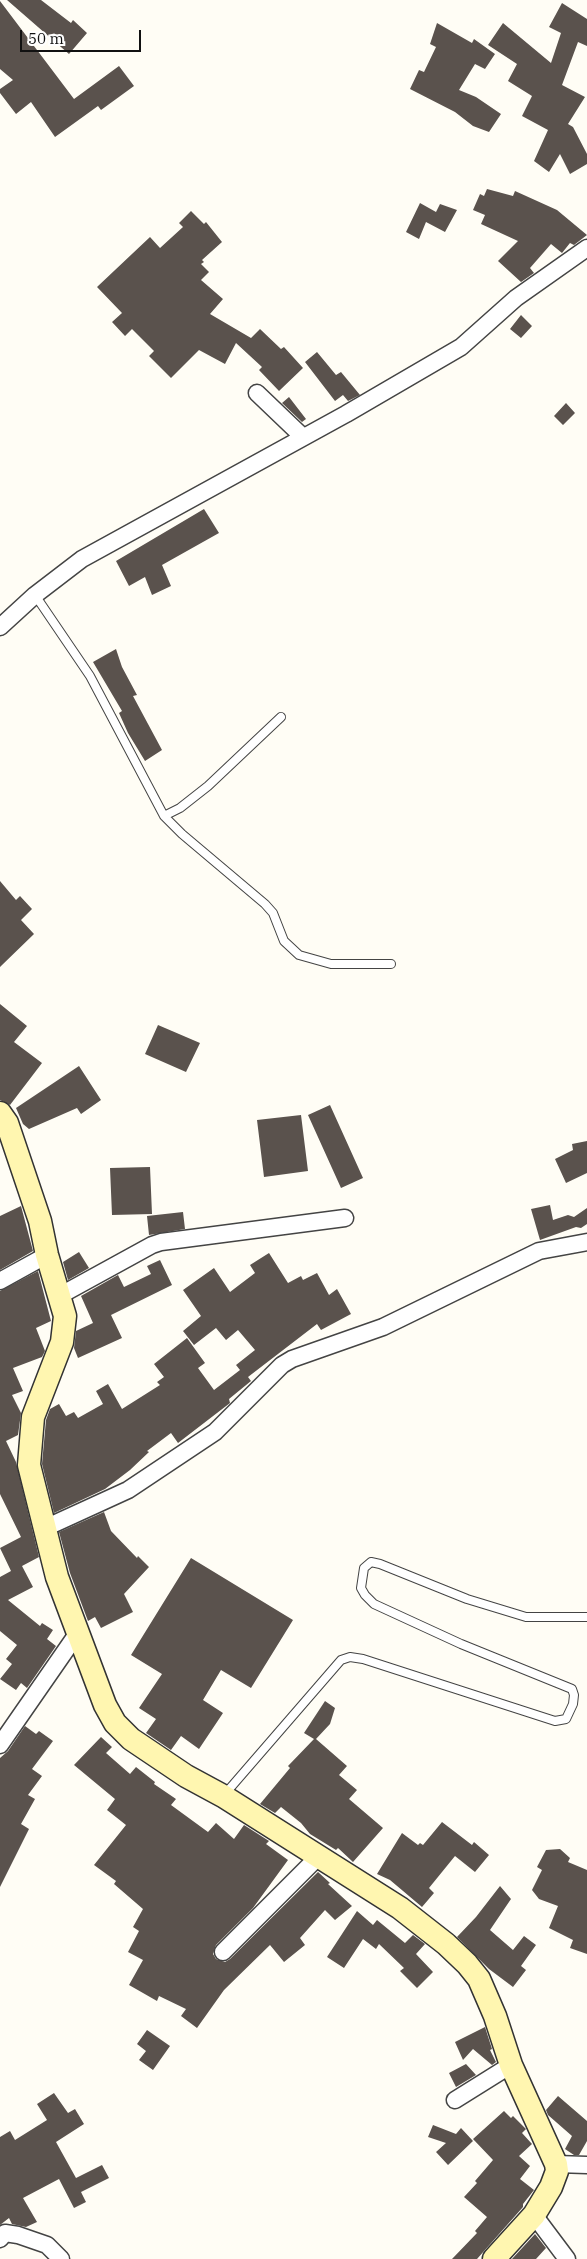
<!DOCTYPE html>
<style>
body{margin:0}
#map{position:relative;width:587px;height:2259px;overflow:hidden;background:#fffdf5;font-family:"IBM Plex Serif",serif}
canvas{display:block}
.scale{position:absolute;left:20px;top:30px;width:121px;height:22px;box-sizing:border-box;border:2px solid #111;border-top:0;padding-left:6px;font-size:15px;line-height:18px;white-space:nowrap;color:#111;-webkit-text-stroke:4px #fff;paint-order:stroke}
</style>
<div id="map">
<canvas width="587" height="2259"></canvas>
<div class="scale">50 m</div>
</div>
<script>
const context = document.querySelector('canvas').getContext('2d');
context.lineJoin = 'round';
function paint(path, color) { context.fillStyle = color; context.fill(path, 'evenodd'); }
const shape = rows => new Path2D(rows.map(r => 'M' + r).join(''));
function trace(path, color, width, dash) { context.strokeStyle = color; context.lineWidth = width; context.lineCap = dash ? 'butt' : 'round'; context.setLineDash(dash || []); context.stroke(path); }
paint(shape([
 [7,0,41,0,71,23,73,20,87,33,69,54],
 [0,1,74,99,119,66,134,86,101,110,98,106,55,137,31,102,16,114,0,93,0,89,13,80,0,69],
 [562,3,587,19,587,46,578,42,562,85,585,97,568,124,573,127,587,154,587,164,570,174,560,154,549,172,534,161,548,130,522,116,532,96,508,81,517,64,488,45,503,23,551,63,561,33,549,27],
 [437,23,472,43,474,39,495,54,485,69,475,64,459,90,476,97,501,114,489,132,473,126,455,112,410,89,419,70,424,72,436,47,430,44],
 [487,189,513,196,515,191,557,210,587,235,574,245,570,243,562,253,551,244,530,268,534,273,521,282,498,261,518,241,481,224,485,215,473,210,480,194,484,196],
 [420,203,436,212,440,204,457,210,445,232,426,222,419,239,406,232],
 [191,211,204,224,206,222,222,242,202,260,204,262,201,264,209,272,201,280,223,299,210,314,251,338,260,329,281,349,284,347,303,368,279,391,259,370,262,367,236,343,225,364,199,350,171,378,149,356,154,351,132,329,125,336,112,322,122,313,97,287,150,237,160,248,183,227,179,223],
 [521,315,532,326,521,338,510,329],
 [317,352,336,375,341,372,360,395,348,401,343,395,335,401,305,362],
 [289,397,306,419,302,422,282,403],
 [566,403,575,413,563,425,554,416],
 [204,509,219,533,162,565,171,586,152,595,145,577,129,586,116,561],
 [116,649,122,667,137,695,133,696,162,750,145,761,128,733,119,713,122,711,93,662],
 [0,881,16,900,20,896,32,909,21,920,34,934,0,967],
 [0,1004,27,1026,14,1042,42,1063,10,1105,0,1100],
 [158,1025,200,1043,186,1072,145,1054],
 [79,1066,101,1100,81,1114,77,1108,29,1129,23,1124,16,1108],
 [330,1105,363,1178,341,1188,308,1115],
 [301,1115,308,1171,264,1177,257,1120],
 [587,1141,587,1173,566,1183,555,1159,573,1150,572,1144],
 [150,1167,152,1214,112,1215,110,1168],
 [550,1205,553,1220,568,1215,574,1217,587,1208,587,1224,581,1228,576,1227,540,1240,531,1209],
 [21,1206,33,1251,0,1270,0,1216],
 [183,1212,185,1229,149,1235,147,1216],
 [79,1252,89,1268,68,1280,63,1262],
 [269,1253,288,1283,301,1276,303,1280,317,1273,329,1295,337,1289,351,1314,321,1330,317,1324,248,1377,251,1381,229,1399,230,1403,178,1443,171,1433,147,1451,149,1452,130,1470,105,1489,54,1513,42,1464,46,1420,50,1409,59,1404,66,1416,74,1412,78,1418,103,1404,96,1391,108,1384,122,1409,160,1385,157,1382,164,1377,154,1364,187,1338,205,1363,198,1368,214,1390,240,1370,236,1365,255,1350,238,1330,226,1340,216,1328,194,1345,183,1331,201,1316,183,1290,214,1268,230,1292,255,1273,250,1265],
 [160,1260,172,1285,111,1315,122,1338,78,1358,74,1348,76,1331,93,1323,81,1296,118,1275,124,1287,151,1274,147,1266],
 [38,1271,51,1321,36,1328,45,1351,42,1357,13,1368,23,1391,12,1395,21,1413,18,1435,6,1441,16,1462,39,1557,22,1566,33,1587,8,1600,40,1626,42,1623,53,1630,47,1639,56,1646,27,1688,21,1683,16,1690,0,1679,12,1664,6,1659,17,1645,0,1631,0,1577,11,1571,0,1548,21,1537,0,1494,0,1291],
 [104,1512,111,1531,137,1558,138,1556,149,1567,124,1594,133,1612,101,1628,95,1617,88,1621,70,1573,59,1532],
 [191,1558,293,1620,251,1688,221,1670,203,1700,223,1713,199,1749,181,1736,171,1750,146,1733,156,1719,139,1708,162,1674,131,1655],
 [325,1701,335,1708,330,1724,316,1739,347,1766,339,1775,357,1790,349,1799,383,1828,353,1862,338,1848,336,1850,310,1834,301,1823,281,1807,275,1813,260,1804,290,1768,288,1766,314,1739,304,1733],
 [25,1726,36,1734,39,1731,53,1741,32,1769,42,1776,28,1795,35,1799,21,1824,29,1829,0,1887,0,1758,8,1751],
 [101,1737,112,1747,106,1753,130,1774,136,1767,155,1782,154,1784,176,1799,171,1805,208,1832,216,1823,234,1839,244,1825,269,1841,266,1844,288,1860,253,1908,216,1945,213,1954,216,1959,225,1962,230,1959,318,1872,330,1883,328,1884,352,1906,335,1920,325,1910,300,1938,305,1945,284,1962,270,1945,224,1990,197,2028,181,2016,186,2009,159,1996,157,2001,129,1985,143,1960,128,1952,139,1931,133,1927,143,1909,114,1884,116,1881,94,1865,126,1825,107,1810,115,1799,74,1765],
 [442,1822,472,1845,474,1842,489,1855,475,1872,455,1856,429,1888,434,1893,422,1907,390,1880,377,1874,402,1833,418,1845,420,1843,423,1845],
 [560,1849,570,1858,568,1862,587,1870,587,1954,570,1948,573,1940,549,1928,558,1906,539,1899,532,1890,542,1870,537,1867,546,1850],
 [500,1886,511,1899,490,1930,513,1950,524,1936,536,1945,521,1966,526,1970,513,1987,489,1969,457,1937,476,1917],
 [357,1911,373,1925,377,1920,405,1943,413,1935,425,1944,416,1954,433,1972,417,1988,400,1971,404,1968,379,1944,376,1949,363,1939,344,1968,327,1957],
 [485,2027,492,2049,490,2050,496,2062,492,2065,473,2049,463,2060,455,2042],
 [147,2030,170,2046,153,2070,139,2060,146,2051,137,2044],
 [466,2064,476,2075,456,2087,449,2073],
 [54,2093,68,2113,75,2109,84,2124,56,2142,76,2178,102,2165,109,2178,81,2192,86,2202,74,2208,59,2179,23,2198,37,2222,26,2227,12,2224,9,2218,0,2225,0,2137,10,2131,15,2140,47,2120,37,2104],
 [558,2096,587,2121,587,2141,579,2155,574,2155,565,2149,572,2136,548,2115,546,2110],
 [504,2111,511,2118,513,2116,526,2129,522,2133,532,2144,519,2156,530,2166,520,2179,534,2190,523,2204,523,2207,477,2259,452,2259,477,2233,475,2231,487,2217,464,2197,477,2183,475,2181,493,2160,473,2139],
 [433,2125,456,2134,461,2128,473,2141,448,2165,436,2152,446,2143,428,2137],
 [535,2234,546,2248,536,2259,512,2259]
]), '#5a524d');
const lane = shape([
 [35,595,90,676,164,816,182,834,265,904,273,913,284,941,299,955,331,964,391,964],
 [164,816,180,808,208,786,281,717],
 [225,1794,341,1660,350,1657,363,1659,555,1721,566,1719,573,1704,574,1695,572,1689,461,1644,374,1604,365,1595,361,1588,364,1568,371,1562,380,1564,467,1599,526,1617,587,1617]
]);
const street = shape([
 [257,393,303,437],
 [0,627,35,595,82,559,346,414,461,347,516,298,587,248],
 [0,1281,47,1255],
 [59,1296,152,1245,161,1242,345,1218],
 [45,1528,128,1490,215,1432,282,1365,292,1359,383,1327,539,1251,587,1242],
 [0,1745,77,1634],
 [223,1952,319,1856],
 [455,2100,511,2065],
 [556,2164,587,2165],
 [534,2215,567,2259],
 [0,2239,5,2233,18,2235,47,2245,61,2259]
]);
const secondary = shape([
 [0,1113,7,1123,40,1221,47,1255,65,1316,62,1342,33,1417,29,1465,57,1577,105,1705,115,1723,131,1739,186,1776,223,1796,400,1908,446,1944,467,1964,479,1979,495,2016,511,2065,556,2164,557,2171,551,2187,534,2215,494,2259]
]);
trace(lane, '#444', 10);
trace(street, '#444', 19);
trace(secondary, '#333', 25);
trace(lane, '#fff', 8);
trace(street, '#fff', 16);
trace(secondary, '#fff6b0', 22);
</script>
